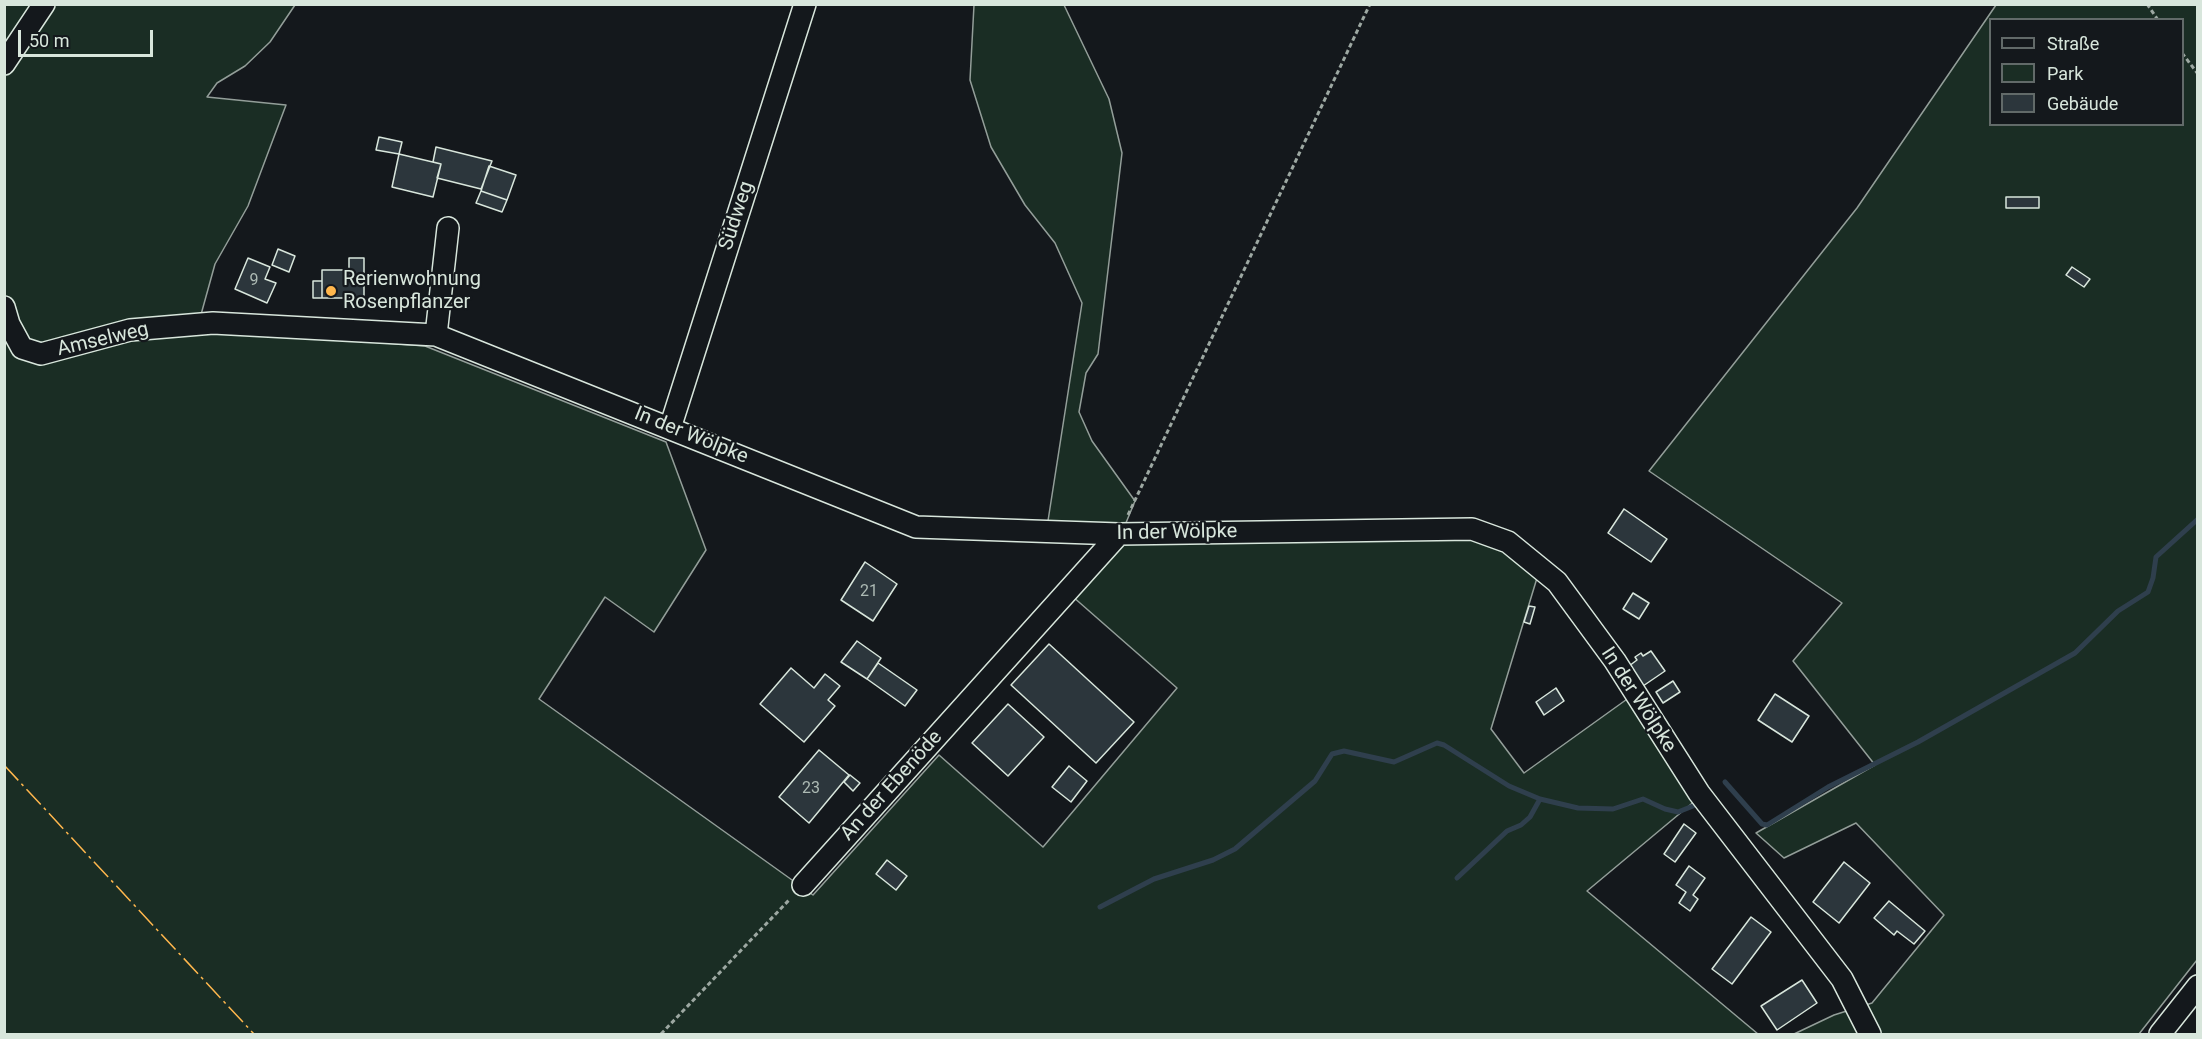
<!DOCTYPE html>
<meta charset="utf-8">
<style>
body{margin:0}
#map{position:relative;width:2202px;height:1039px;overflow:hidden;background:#14181c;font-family:Roboto,sans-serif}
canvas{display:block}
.frame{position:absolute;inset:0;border:6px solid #d8e6dc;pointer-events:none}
.legend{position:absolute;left:1989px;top:18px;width:195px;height:108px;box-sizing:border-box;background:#14181c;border:2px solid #626a69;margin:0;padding:8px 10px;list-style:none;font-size:18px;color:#d8e6dc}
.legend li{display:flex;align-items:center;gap:12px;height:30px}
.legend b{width:30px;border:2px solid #626a69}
.scale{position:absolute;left:18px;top:30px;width:135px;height:27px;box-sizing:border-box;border:3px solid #d8e6dc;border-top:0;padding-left:8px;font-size:18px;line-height:21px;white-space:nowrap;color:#d8e6dc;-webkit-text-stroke:4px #14181c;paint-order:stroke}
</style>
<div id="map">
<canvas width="2202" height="1039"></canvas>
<div class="frame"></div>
<ul class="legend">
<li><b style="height:8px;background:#14181c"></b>Straße</li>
<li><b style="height:16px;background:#1a2d24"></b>Park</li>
<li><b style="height:16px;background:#2c363c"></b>Gebäude</li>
</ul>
<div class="scale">50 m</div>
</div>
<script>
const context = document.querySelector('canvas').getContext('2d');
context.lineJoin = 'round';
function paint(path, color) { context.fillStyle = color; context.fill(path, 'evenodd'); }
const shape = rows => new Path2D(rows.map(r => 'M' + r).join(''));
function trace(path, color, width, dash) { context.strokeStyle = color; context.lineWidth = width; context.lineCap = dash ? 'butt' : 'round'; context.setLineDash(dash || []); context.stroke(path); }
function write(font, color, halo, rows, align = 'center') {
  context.font = font + ' Roboto,sans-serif'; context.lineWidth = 4.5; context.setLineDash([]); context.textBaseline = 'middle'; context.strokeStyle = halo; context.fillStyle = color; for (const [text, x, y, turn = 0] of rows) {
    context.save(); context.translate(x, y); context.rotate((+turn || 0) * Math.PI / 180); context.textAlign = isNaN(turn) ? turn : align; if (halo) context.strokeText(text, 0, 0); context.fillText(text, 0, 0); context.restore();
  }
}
const green = shape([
 [5,4,295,5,270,42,245,66,217,83,207,97,286,105,248,206,215,264,197,329,425,346,666,442,706,550,654,632,605,597,539,699,813,895,939,755,1043,847,1177,688,1072,596,1119,539,1045,540,1082,303,1055,243,1025,205,991,147,970,80,974,5,1064,5,1109,99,1122,153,1098,354,1086,373,1079,412,1092,441,1135,501,1123,530,1474,521,1537,578,1491,729,1524,773,1630,697,1696,800,1587,891,1758,1034,5,1034,5,4],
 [1996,5,2197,5,2197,960,2139,1034,1794,1034,1834,1015,1872,1003,1944,915,1856,823,1784,858,1756,833,1875,765,1793,661,1842,603,1649,471,1857,208,1996,5],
 [1990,20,2182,20,2182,124,1990,124,1990,20]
]);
paint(green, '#1a2d24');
trace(green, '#939e99', 1.5);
trace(shape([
 [1725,782,1762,824,1767,825,1828,787,1918,742,2075,653,2118,611,2148,592,2153,578,2156,557,2198,519],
 [1457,878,1507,831,1521,825,1530,817,1540,799],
 [1100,907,1154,879,1213,860,1235,849,1315,781,1332,754,1344,751,1394,762,1437,743,1444,745,1509,786,1540,799,1578,808,1613,809,1643,799,1665,809,1678,812,1693,806]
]), '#2f3f4d', 5);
const building = shape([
 [379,137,402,142,399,154,376,150,379,137],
 [436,147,492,161,481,189,437,178,441,164,433,162,436,147],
 [399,154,441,164,433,197,392,187,399,154],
 [489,166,516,175,507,200,481,191,489,166],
 [481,191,507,200,502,212,476,203,481,191],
 [2006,197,2039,197,2039,208,2006,208,2006,197],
 [278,249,295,256,289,272,272,265,278,249],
 [248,258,270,267,265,279,276,283,267,303,235,289,248,258],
 [349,258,364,258,364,298,322,298,322,270,349,270,349,258],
 [2072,267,2090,279,2084,287,2066,275,2072,267],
 [313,281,322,281,322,298,313,298,313,281],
 [1624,509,1667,539,1651,562,1608,533,1624,509],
 [865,562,897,584,873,621,841,600,865,562],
 [1633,593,1649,603,1639,619,1623,609,1633,593],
 [1529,606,1535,607,1530,624,1524,622,1529,606],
 [857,641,881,658,867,679,841,662,857,641],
 [1049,644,1134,722,1096,763,1011,685,1049,644],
 [1651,651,1665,671,1643,686,1629,666,1637,660,1635,657,1641,653,1643,656,1651,651],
 [878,663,917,690,905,706,867,679,878,663],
 [791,668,814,688,825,674,840,686,828,700,835,706,804,742,760,704,791,668],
 [1673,681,1680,692,1663,703,1656,692,1673,681],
 [1556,688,1564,701,1544,715,1536,702,1556,688],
 [1775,694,1809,716,1792,742,1758,720,1775,694],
 [1008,704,1044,737,1008,776,972,743,1008,704],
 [819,750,849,775,809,823,779,797,819,750],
 [1069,766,1087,781,1071,802,1052,787,1069,766],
 [850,775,860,783,853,791,844,782,850,775],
 [1684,824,1696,833,1675,862,1664,854,1684,824],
 [887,860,907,876,896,890,876,874,887,860],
 [1844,862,1870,883,1839,923,1813,902,1844,862],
 [1689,866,1705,878,1693,895,1698,899,1690,911,1679,903,1686,892,1676,885,1689,866],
 [1889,901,1925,931,1914,944,1897,931,1894,935,1874,918,1889,901],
 [1751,917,1771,932,1732,984,1712,969,1751,917],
 [1802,980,1817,1003,1777,1030,1761,1006,1802,980]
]);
paint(building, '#2c363c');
trace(building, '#d8e6dc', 1.5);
const minor = shape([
 [4,64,44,4],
 [4,307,9,324,22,348,41,354,130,330,213,323,436,335,916,527,1119,534,1472,529,1508,542,1557,582,1615,661,1699,793,1842,979,1870,1034],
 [436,335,448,228],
 [670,428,805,4],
 [803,885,1119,534],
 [2160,1034,2198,986]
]);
trace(minor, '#d8e6dc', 24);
trace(shape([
 [2147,4,2158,20],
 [2182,53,2198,74],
 [1128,515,1370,4],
 [661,1034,790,899]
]), '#9da8a2', 3, [4.5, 3]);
trace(minor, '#14181c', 21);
trace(shape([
 [4,765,254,1034]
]), '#ffb74d', 1.5, [21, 4.5, 3, 4.5]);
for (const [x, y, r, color] of [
 [331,291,6,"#ffb74d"]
]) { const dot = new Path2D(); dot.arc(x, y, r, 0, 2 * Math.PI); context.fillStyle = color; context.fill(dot); trace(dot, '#14181c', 2); }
write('16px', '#adbab4', null, [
 ["9",254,281],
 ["21",869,592],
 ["23",811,789]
]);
write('20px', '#d8e6dc', '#14181c', [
 ["Südweg",737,216,-72],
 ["Amselweg",103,340,-13],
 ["In der Wölpke",691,436,22],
 ["In der Wölpke",1177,533,-1],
 ["In der Wölpke",1638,700,57],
 ["An der Ebenöde",892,786,-48]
]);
write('20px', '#d8e6dc', '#14181c', [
 ["Rerienwohnung",343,280],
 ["Rosenpflanzer",343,303]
], 'left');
</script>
